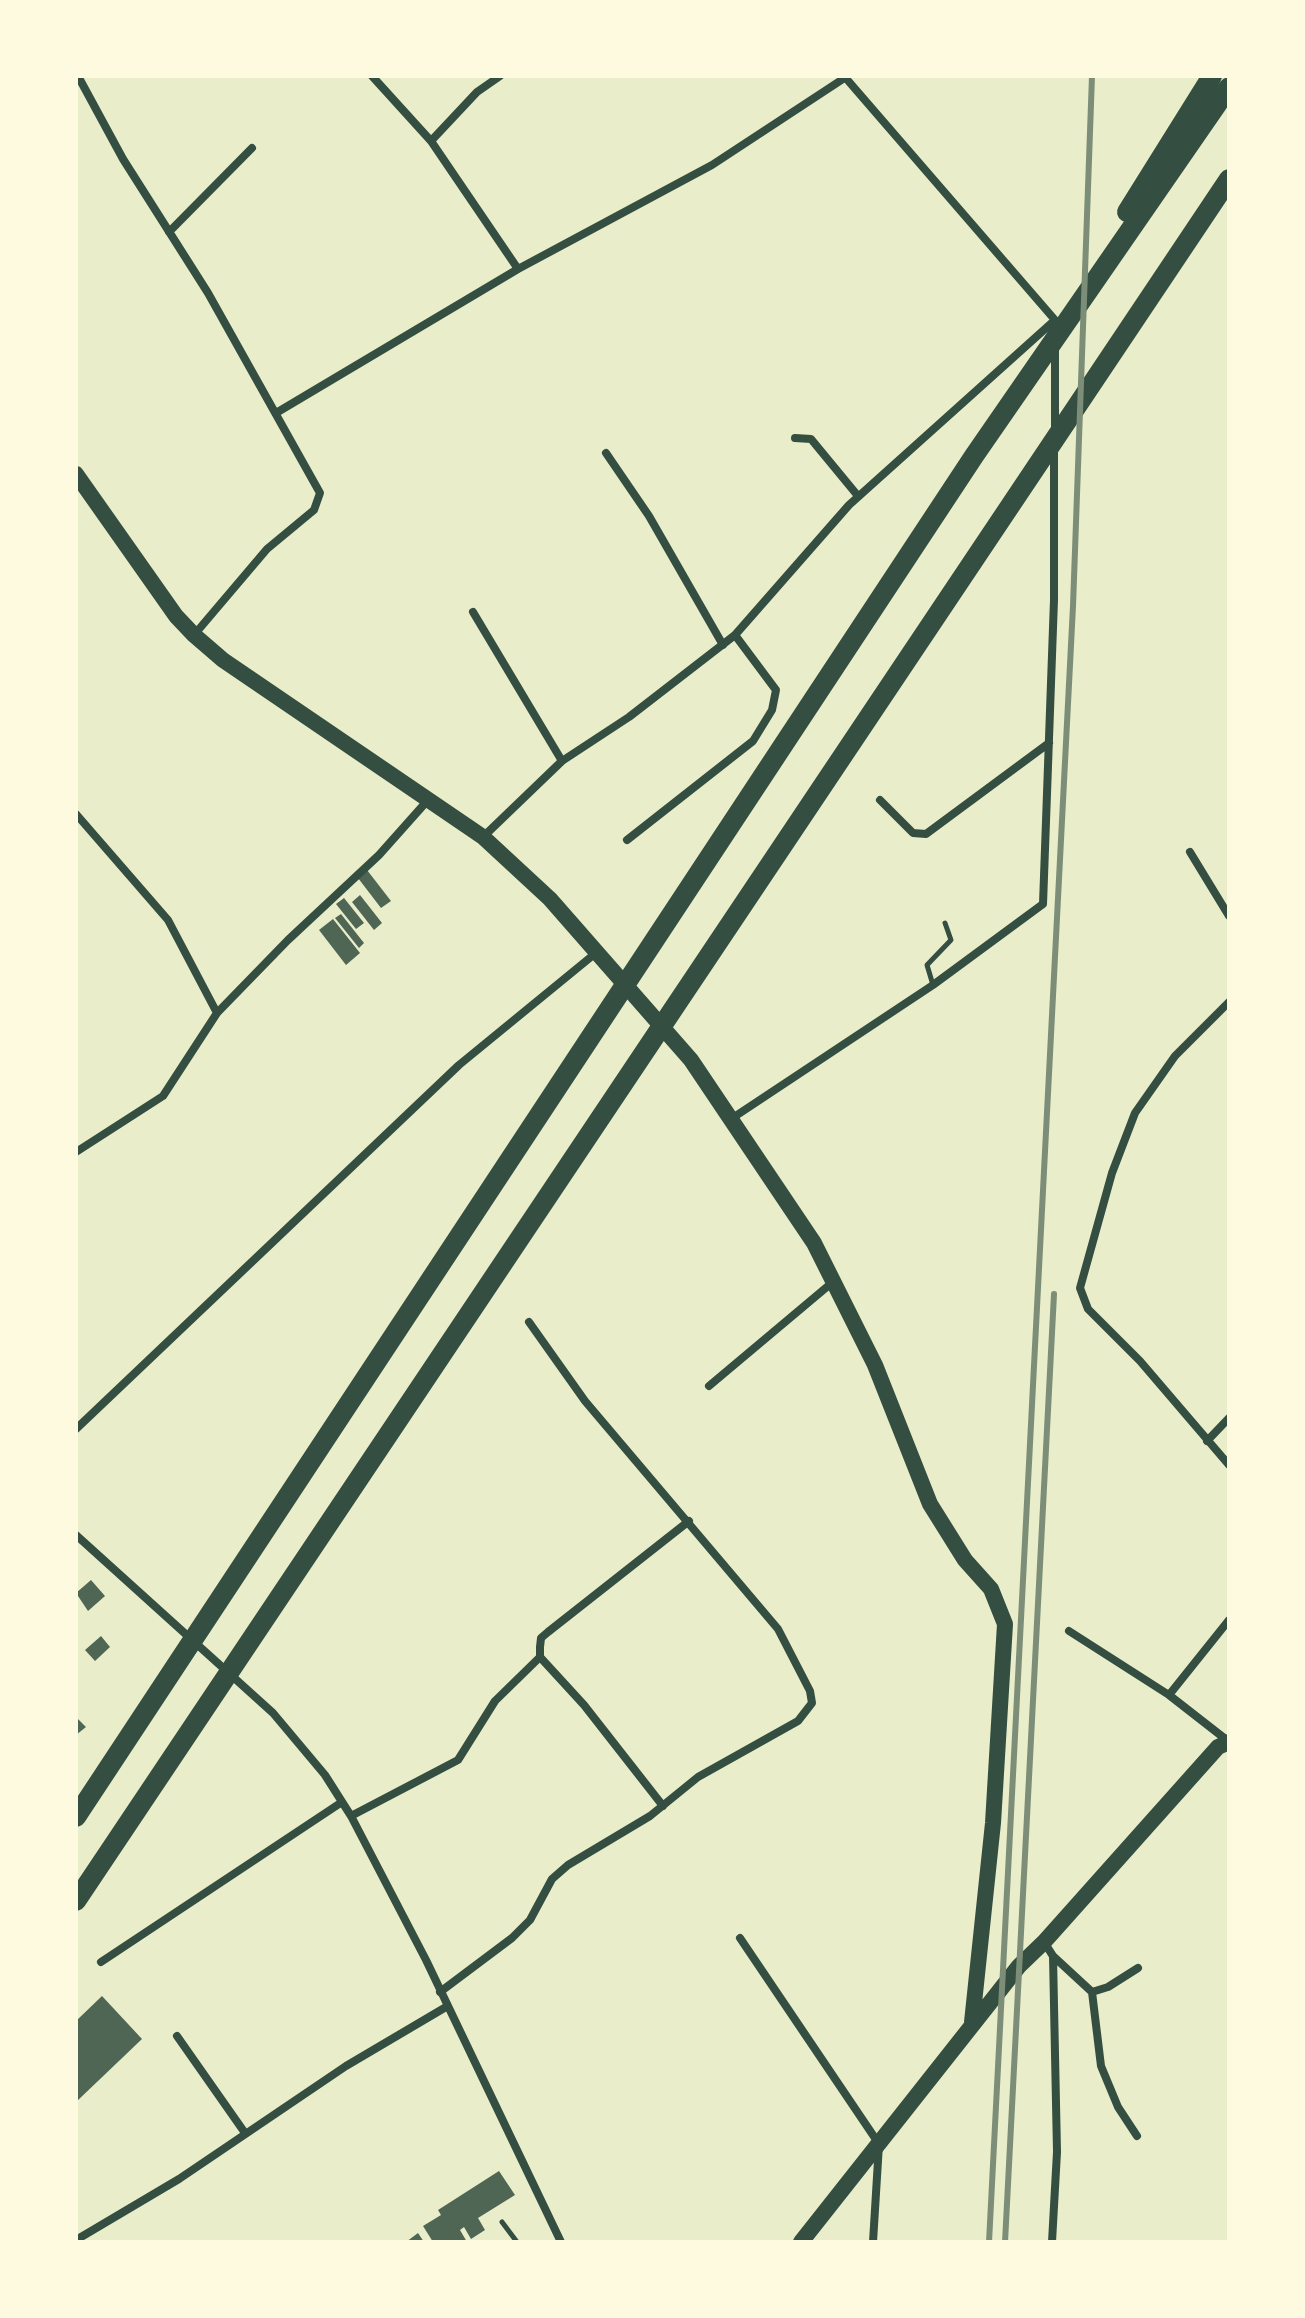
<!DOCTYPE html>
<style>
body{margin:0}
#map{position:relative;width:1305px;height:2318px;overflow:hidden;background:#e9edc9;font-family:Lato,sans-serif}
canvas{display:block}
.frame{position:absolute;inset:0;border:78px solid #fefae0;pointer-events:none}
</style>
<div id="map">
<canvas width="1305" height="2318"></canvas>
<div class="frame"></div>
</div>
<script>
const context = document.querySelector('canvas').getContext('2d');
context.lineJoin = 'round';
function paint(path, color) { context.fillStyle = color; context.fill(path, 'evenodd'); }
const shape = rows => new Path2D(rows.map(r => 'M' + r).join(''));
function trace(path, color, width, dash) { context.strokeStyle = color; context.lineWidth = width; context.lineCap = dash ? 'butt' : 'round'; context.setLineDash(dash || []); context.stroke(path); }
paint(shape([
 [367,870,391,901,381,908,358,878],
 [360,895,382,923,374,930,352,902],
 [344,898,364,923,356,929,336,904],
 [341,914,364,943,359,948,335,918],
 [333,919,360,953,346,965,319,930],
 [91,1580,105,1596,88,1611,76,1593],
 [101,1636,110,1647,95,1661,85,1650],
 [76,1717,86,1727,76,1735],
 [102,1996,142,2039,76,2102,76,2021],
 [499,2171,515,2195,478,2218,485,2230,471,2239,464,2227,460,2230,467,2242,433,2242,423,2226,441,2215,438,2210],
 [418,2233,424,2242,406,2242]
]), '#4f6655');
trace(shape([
 [933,985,927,965,951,940,945,923],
 [502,2222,517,2242]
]), '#344e41', 5);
trace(shape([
 [78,76,123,159,208,293,320,493,314,510,267,549,194,635],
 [372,76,431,141,518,269],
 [844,76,1055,320,1055,329],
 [431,141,477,92,500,76],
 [169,232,252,148],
 [276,413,518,269,712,165,846,77],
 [1055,429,1055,347],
 [795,438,811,439,858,496],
 [606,453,649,516,723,645],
 [473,612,562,761],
 [880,800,913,833,926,834,1049,743],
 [76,814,168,920,217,1013],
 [483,837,562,761,629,717,735,635,849,505,1055,320],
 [627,840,753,741,772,710,776,690,735,635],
 [1190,852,1229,916],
 [1229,1002,1175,1056,1135,1113,1112,1173,1080,1288,1088,1309,1140,1361,1229,1465],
 [731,1119,933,985,1043,904,1054,600,1054,447],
 [76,1152,163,1096,217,1013,288,940,379,855,428,800],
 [709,1386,834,1281],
 [76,1429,459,1065,597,952],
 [1207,1441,1229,1418],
 [76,1535,273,1713,325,1775,351,1816,426,1960,561,2242],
 [1069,1631,1169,1695,1228,1741],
 [1169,1695,1229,1620],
 [663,1806,584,1705,540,1657,540,1647,541,1638,548,1632,689,1521],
 [351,1816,458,1760,495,1701,540,1657],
 [740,1938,879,2144,873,2242],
 [1044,1942,1053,1956,1092,1992,1108,1987,1138,1968],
 [101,1962,342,1802],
 [440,1992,512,1938,530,1920,552,1879,568,1865,650,1816,698,1777,798,1721,812,1703,810,1691,778,1629,585,1401,529,1322],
 [1092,1992,1101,2066,1118,2107,1137,2136],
 [177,2036,245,2133],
 [76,2240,179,2179,346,2066,446,2007],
 [1052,2242,1057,2152,1053,1956]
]), '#344e41', 8);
trace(shape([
 [76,474,176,616,194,635,223,660,483,837,550,899,691,1060,814,1243,875,1365,930,1504,965,1560,991,1589,1005,1624,993,1823,972,2022],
 [801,2242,1019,1966,1044,1942,1218,1747,1229,1742]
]), '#344e41', 16);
trace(shape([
 [1127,212,1212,76],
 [76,1817,974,456,1229,87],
 [76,1901,1229,179]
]), '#344e41', 20);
trace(shape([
 [989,2242,1073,606,1092,76],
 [1005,2242,1054,1294]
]), '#7c8e77', 6);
</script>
